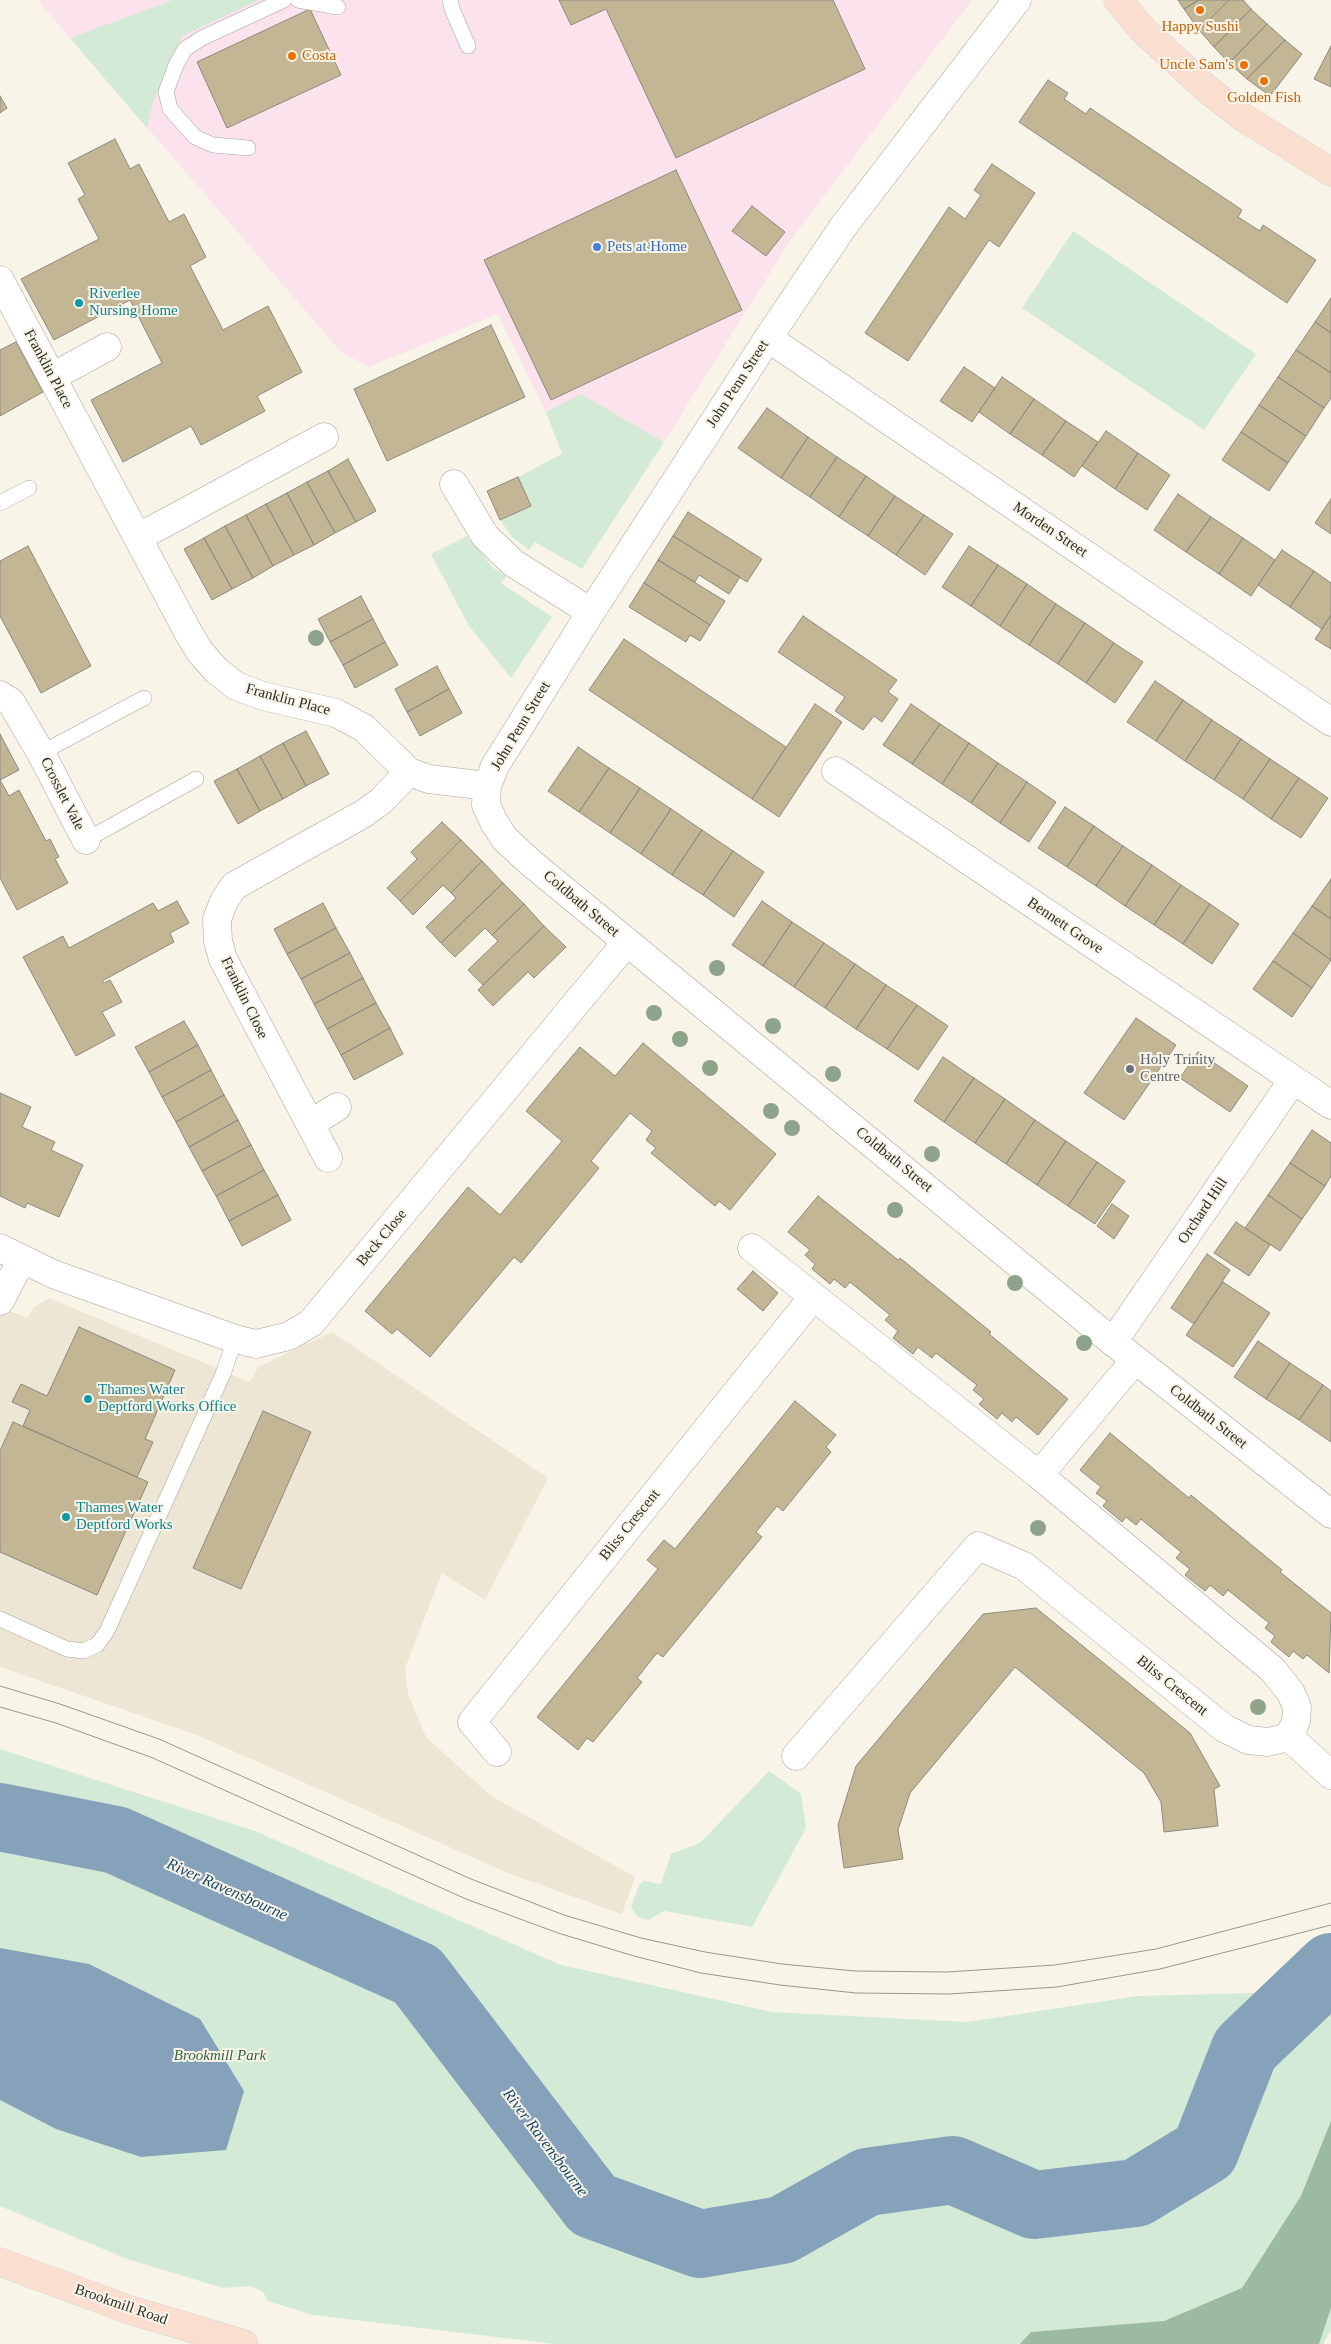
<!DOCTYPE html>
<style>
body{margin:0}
canvas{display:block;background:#f8f4e8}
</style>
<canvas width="1331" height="2344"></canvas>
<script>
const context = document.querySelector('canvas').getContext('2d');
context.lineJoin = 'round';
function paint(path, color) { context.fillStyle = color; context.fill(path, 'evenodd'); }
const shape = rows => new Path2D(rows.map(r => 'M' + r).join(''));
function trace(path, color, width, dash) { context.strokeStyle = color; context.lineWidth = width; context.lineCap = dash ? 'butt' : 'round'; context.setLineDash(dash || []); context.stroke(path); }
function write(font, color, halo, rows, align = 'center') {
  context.font = font + ' Georgia,serif'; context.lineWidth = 4; context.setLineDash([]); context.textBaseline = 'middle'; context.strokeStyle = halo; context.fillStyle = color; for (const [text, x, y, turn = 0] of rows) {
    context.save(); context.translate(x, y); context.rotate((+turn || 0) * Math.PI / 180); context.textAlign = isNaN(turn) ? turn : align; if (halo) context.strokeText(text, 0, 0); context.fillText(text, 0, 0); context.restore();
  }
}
paint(shape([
 [42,0,972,0,790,241,664,442,581,394,546,412,498,314,369,367,341,352,38,1]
]), '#fbe2ec');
paint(shape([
 [49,1298,250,1382,258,1367,332,1332,548,1478,485,1600,442,1573,405,1668,408,1694,426,1737,491,1796,635,1877,622,1914,510,1874,197,1735,0,1667,0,1307,27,1318,34,1307]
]), '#ede6d4');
paint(shape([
 [173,0,259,0,182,36,153,102,147,128,70,38],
 [1073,231,1256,354,1204,430,1022,308],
 [581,394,664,442,582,569,535,542,529,550,512,537,500,520,531,506,518,477,562,454,546,412],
 [467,536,492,567,506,577,501,583,552,617,511,678,469,626,431,554],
 [0,1749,255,1831,561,1965,772,2012,967,2022,1138,1996,1331,1991,1331,2330,1323,2344,555,2344,313,2315,268,2301,263,2292,251,2286,223,2288,127,2259,0,2206],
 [769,1771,801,1794,806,1828,752,1927,664,1911,649,1920,638,1917,631,1907,639,1885,644,1881,661,1884,671,1854,700,1843]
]), '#d3ebd6');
paint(shape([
 [1331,2121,1331,2308,1319,2344,1020,2344,1031,2332,1164,2321,1242,2288,1301,2196]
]), '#9cbaa0');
paint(shape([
 [0,1948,89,1964,200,2019,244,2091,226,2150,141,2157,56,2129,0,2100]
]), '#85a2ba');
trace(shape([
 [0,1817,116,1840,417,1975,593,2205,700,2244,782,2230,867,2182,953,2170,1034,2205,1136,2193,1205,2151,1245,2049,1331,1967]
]), '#85a2ba', 68);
const building = shape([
 [559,0,833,0,865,69,676,158,606,9,571,25,559,0],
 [1178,0,1199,0,1184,9,1178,0],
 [1199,0,1229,0,1199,30,1184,9,1199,0],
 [1229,0,1243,0,1251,9,1214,47,1199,30,1229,0],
 [310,9,341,75,227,128,197,62,310,9],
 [1251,9,1267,24,1229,63,1214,47,1251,9],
 [1267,24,1285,40,1247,79,1229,63,1267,24],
 [1285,40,1302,54,1270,96,1247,79,1285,40],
 [1331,46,1331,87,1314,79,1331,46],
 [1048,80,1068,93,1064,99,1086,114,1090,108,1242,210,1238,217,1260,231,1263,225,1316,260,1287,303,1019,122,1048,80],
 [0,96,7,108,0,113,0,96],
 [115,139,130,169,139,164,169,222,184,214,206,257,190,266,223,330,268,306,302,372,257,396,265,411,201,445,191,426,123,462,91,400,162,363,130,300,54,340,21,279,99,239,78,199,85,195,68,163,115,139],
 [992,164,1035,193,999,247,989,240,908,361,865,333,949,207,965,219,981,195,974,190,992,164],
 [676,170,742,310,551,400,484,260,676,170],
 [752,206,785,232,766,256,732,231,752,206],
 [1331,298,1331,333,1315,322,1331,298],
 [1315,322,1331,333,1331,373,1296,350,1315,322],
 [491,325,525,397,387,461,354,389,491,325],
 [16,342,43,392,0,416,0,350,16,342],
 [1296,350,1331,373,1331,398,1324,408,1278,377,1296,350],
 [964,367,995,388,972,422,940,401,964,367],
 [1002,377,1034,399,1010,434,979,412,1002,377],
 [1278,377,1324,408,1306,436,1259,405,1278,377],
 [1034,399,1066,421,1042,455,1010,434,1034,399],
 [1259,405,1306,436,1288,463,1241,432,1259,405],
 [767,408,808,437,781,478,738,448,767,408],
 [1066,421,1098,442,1074,477,1042,455,1066,421],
 [1106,431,1138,453,1115,489,1082,466,1106,431],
 [1241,432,1288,463,1269,491,1222,460,1241,432],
 [808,437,837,457,810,497,781,478,808,437],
 [1138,453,1170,475,1147,510,1115,489,1138,453],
 [837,457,866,476,839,517,810,497,837,457],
 [348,459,376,511,356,522,328,471,348,459],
 [328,471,356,522,335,533,307,482,328,471],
 [866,476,895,496,868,536,839,517,866,476],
 [518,477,531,506,500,520,487,491,518,477],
 [307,482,335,533,314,545,287,493,307,482],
 [287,493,314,545,294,555,266,504,287,493],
 [1178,494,1211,517,1186,552,1154,530,1178,494],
 [895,496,924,515,896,555,868,536,895,496],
 [1331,499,1331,534,1315,523,1331,499],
 [266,504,294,555,273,566,246,515,266,504],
 [688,512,762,559,747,582,673,536,688,512],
 [246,515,273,566,253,578,225,526,246,515],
 [924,515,953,534,925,575,896,555,924,515],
 [1211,517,1243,538,1219,574,1186,552,1211,517],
 [225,526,253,578,232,589,204,538,225,526],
 [673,536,740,577,729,594,699,575,695,582,658,560,673,536],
 [204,538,232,589,212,600,184,549,204,538],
 [1243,538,1275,560,1251,596,1219,574,1243,538],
 [28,546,91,666,41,693,0,616,0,561,28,546],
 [969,546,998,565,971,606,942,587,969,546],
 [1282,550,1314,571,1290,607,1258,585,1282,550],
 [658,560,725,601,710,625,644,583,658,560],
 [998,565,1027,584,1000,626,971,606,998,565],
 [1314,571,1331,583,1331,615,1322,629,1290,607,1314,571],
 [644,583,710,625,700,641,690,635,686,642,629,607,644,583],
 [1027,584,1056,604,1029,645,1000,626,1027,584],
 [361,596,373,619,330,642,318,619,361,596],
 [1056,604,1085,623,1058,664,1029,645,1056,604],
 [1331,615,1331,649,1315,639,1331,615],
 [803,616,897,680,888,692,898,699,882,722,874,716,863,730,835,711,845,697,778,652,803,616],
 [373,619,385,642,343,665,330,642,373,619],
 [1085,623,1114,643,1086,683,1058,664,1085,623],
 [624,639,786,747,752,799,589,690,624,639],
 [385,642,398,665,355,688,343,665,385,642],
 [1114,643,1143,662,1115,703,1086,683,1114,643],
 [437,666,449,689,407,712,395,689,437,666],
 [1155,681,1183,700,1156,741,1127,722,1155,681],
 [449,689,462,713,420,736,407,712,449,689],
 [1183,700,1212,720,1185,761,1156,741,1183,700],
 [815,704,842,722,779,817,752,799,815,704],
 [911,704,940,724,912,764,883,745,911,704],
 [1212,720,1241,739,1214,780,1185,761,1212,720],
 [940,724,969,743,942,784,912,764,940,724],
 [306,731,329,774,306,786,283,743,306,731],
 [0,734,19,770,0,780,0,734],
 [1241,739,1270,759,1243,799,1214,780,1241,739],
 [283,743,306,786,283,799,260,756,283,743],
 [969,743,998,763,971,803,942,784,969,743],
 [578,747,609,768,579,812,548,791,578,747],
 [260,756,283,799,260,811,237,769,260,756],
 [1270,759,1299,778,1271,819,1243,799,1270,759],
 [998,763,1027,782,1000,823,971,803,998,763],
 [609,768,640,788,610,833,579,812,609,768],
 [237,769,260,811,238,824,214,781,237,769],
 [1299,778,1328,798,1301,838,1271,819,1299,778],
 [0,780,9,796,19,790,46,841,50,839,59,857,55,859,68,883,17,910,0,878,0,780],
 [1027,782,1056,802,1029,842,1000,823,1027,782],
 [640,788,671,809,641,854,610,833,640,788],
 [1065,807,1094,826,1067,867,1038,848,1065,807],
 [671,809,702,830,672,875,641,854,671,809],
 [442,822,461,840,400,901,387,888,417,859,411,852,442,822],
 [1094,826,1123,846,1096,886,1067,867,1094,826],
 [702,830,733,851,703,895,672,875,702,830],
 [461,840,482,861,451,893,443,885,413,915,400,901,461,840],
 [1123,846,1152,865,1125,906,1096,886,1123,846],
 [733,851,764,872,734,917,703,895,733,851],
 [482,861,503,883,441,943,426,927,456,898,451,893,482,861],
 [1152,865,1181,885,1154,925,1125,906,1152,865],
 [1331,879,1331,919,1312,906,1331,879],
 [503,883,524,904,492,935,485,928,455,957,441,943,503,883],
 [1181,885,1210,904,1183,944,1154,925,1181,885],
 [177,901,189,923,170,933,174,942,102,981,104,983,110,980,122,1002,102,1012,115,1035,76,1056,23,957,63,936,69,948,153,903,158,911,177,901],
 [762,901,792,922,763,966,732,945,762,901],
 [323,903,336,928,287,954,274,929,323,903],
 [524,904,544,926,483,985,468,970,498,941,492,935,524,904],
 [1210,904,1239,924,1212,964,1183,944,1210,904],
 [1312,906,1331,919,1331,960,1293,933,1312,906],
 [792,922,824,943,794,987,763,966,792,922],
 [544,926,566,947,534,978,528,972,493,1006,478,990,544,926],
 [336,928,350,953,301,979,287,954,336,928],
 [1293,933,1331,960,1312,988,1273,961,1293,933],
 [824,943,855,964,825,1008,794,987,824,943],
 [350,953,363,978,314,1004,301,979,350,953],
 [1273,961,1312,988,1292,1017,1253,989,1273,961],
 [855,964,886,985,856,1029,825,1008,855,964],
 [363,978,376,1003,327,1029,314,1004,363,978],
 [886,985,917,1005,887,1049,856,1029,886,985],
 [376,1003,390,1028,341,1055,327,1029,376,1003],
 [917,1005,948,1026,918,1070,887,1049,917,1005],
 [1136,1018,1176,1045,1124,1120,1084,1093,1136,1018],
 [184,1021,198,1045,149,1072,135,1047,184,1021],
 [390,1028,403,1054,354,1080,341,1055,390,1028],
 [643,1043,776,1154,730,1210,719,1201,715,1206,651,1153,656,1148,646,1140,652,1131,630,1113,591,1161,599,1168,521,1263,514,1257,430,1357,397,1329,392,1334,365,1311,468,1187,500,1215,562,1141,526,1111,580,1047,615,1076,643,1043],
 [198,1045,211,1070,162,1097,149,1072,198,1045],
 [1198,1052,1248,1086,1230,1112,1180,1078,1198,1052],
 [943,1057,974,1078,944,1122,914,1101,943,1057],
 [211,1070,224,1095,176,1122,162,1097,211,1070],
 [974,1078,1005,1099,975,1143,944,1122,974,1078],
 [0,1093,31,1107,22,1127,55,1142,51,1150,83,1165,59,1217,27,1203,25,1208,0,1196,0,1093],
 [224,1095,238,1120,189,1147,176,1122,224,1095],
 [1005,1099,1035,1120,1006,1164,975,1143,1005,1099],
 [238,1120,251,1145,202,1171,189,1147,238,1120],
 [1035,1120,1066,1141,1037,1185,1006,1164,1035,1120],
 [1312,1130,1331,1143,1331,1176,1325,1186,1290,1163,1312,1130],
 [1066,1141,1097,1162,1068,1206,1037,1185,1066,1141],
 [251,1145,264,1170,216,1196,202,1171,251,1145],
 [1097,1162,1125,1181,1095,1224,1068,1206,1097,1162],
 [1290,1163,1325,1186,1302,1219,1268,1195,1290,1163],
 [264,1170,278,1195,229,1221,216,1196,264,1170],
 [278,1195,291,1220,242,1246,229,1221,278,1195],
 [1268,1195,1302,1219,1280,1251,1245,1228,1268,1195],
 [818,1196,898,1260,900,1258,991,1332,989,1334,1068,1399,1038,1435,1016,1417,1012,1422,1002,1413,997,1419,979,1404,984,1399,973,1390,977,1385,936,1353,932,1358,918,1347,913,1354,893,1338,898,1331,885,1320,890,1315,850,1282,845,1288,834,1279,830,1284,812,1269,815,1264,805,1255,810,1250,788,1232,818,1196],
 [1112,1204,1129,1216,1114,1239,1097,1226,1112,1204],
 [1236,1222,1270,1245,1249,1276,1214,1253,1236,1222],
 [1207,1254,1230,1270,1194,1324,1171,1308,1207,1254],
 [753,1271,778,1293,763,1311,737,1289,753,1271],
 [1223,1282,1270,1313,1233,1367,1186,1335,1223,1282],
 [79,1327,175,1370,145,1439,153,1442,137,1477,23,1426,30,1410,12,1402,21,1384,47,1396,79,1327],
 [1258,1341,1290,1363,1266,1399,1234,1377,1258,1341],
 [1290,1363,1323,1385,1299,1420,1266,1399,1290,1363],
 [1323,1385,1331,1391,1331,1442,1299,1420,1323,1385],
 [795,1401,836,1435,826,1447,831,1452,783,1511,777,1506,756,1532,762,1537,663,1657,657,1653,637,1678,642,1682,593,1742,587,1738,578,1750,537,1717,658,1569,647,1560,664,1540,675,1549,795,1401],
 [263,1411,311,1432,241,1589,193,1568,263,1411],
 [13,1422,148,1482,97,1595,0,1552,0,1451,13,1422],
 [1110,1433,1189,1498,1191,1495,1282,1570,1280,1572,1331,1613,1329,1673,1307,1655,1303,1659,1293,1651,1289,1657,1271,1642,1275,1636,1265,1628,1269,1623,1228,1590,1223,1596,1210,1585,1205,1591,1185,1575,1190,1569,1176,1558,1181,1552,1141,1519,1136,1525,1126,1517,1122,1522,1103,1506,1107,1501,1096,1493,1101,1487,1080,1470,1110,1433],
 [1036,1608,1190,1733,1220,1786,1214,1789,1218,1826,1164,1832,1161,1802,1144,1773,1015,1667,910,1793,898,1830,903,1859,844,1868,838,1825,856,1766,983,1614,1036,1608]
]);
paint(building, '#c2b694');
trace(building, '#8e8a80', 1);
const service = shape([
 [298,0,338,7],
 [450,0,452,9,468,46],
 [248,148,213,145,195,137,170,109,166,92,176,65,185,49,202,38,284,0],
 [0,503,29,488],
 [41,753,144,698],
 [86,840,196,779],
 [0,1619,67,1649,83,1651,97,1645,107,1631,223,1374,235,1339]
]);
const minor = shape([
 [1017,0,843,227,768,338,591,612,495,766,487,786,486,805,495,824,505,839,531,863,1113,1342,1331,1514],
 [0,280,188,632,200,652,216,670,236,686,263,696,336,713,364,728,409,772,429,779,487,786],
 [768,338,1331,722],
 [52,377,107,347],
 [454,484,485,536,513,563,591,612],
 [139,537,324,437],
 [0,695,11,702,41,753,86,840],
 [836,771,1331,1105],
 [310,1124,337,1107],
 [328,1158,223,959,218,941,217,919,224,901,234,886,363,814,381,801,409,772],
 [0,1248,53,1274,235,1339,256,1344,289,1336,311,1323,627,942],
 [752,1248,1039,1475,1273,1670,1291,1693,1297,1707,1296,1721,1289,1737,1268,1742,1248,1740,1224,1728,1024,1566,978,1546,796,1756],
 [0,1301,22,1259],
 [1113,1342,1293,1080],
 [1039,1475,1135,1360],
 [1289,1737,1331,1775],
 [497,1752,472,1722,813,1297]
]);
const primary = shape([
 [1118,0,1143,30,1208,90,1244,118,1331,172],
 [0,2262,130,2310,244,2344]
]);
trace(service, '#a7a398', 16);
trace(minor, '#a7a398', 29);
trace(primary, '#d5d5d4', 29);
trace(service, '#fff', 15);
trace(minor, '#fff', 28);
trace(primary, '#fadfd1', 28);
trace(shape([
 [0,1686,60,1704,159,1739,471,1879,564,1915,641,1938,705,1952,782,1964,855,1971,947,1972,1055,1965,1156,1949,1331,1903],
 [0,1707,56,1723,153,1758,466,1899,558,1933,634,1956,701,1973,780,1985,856,1993,949,1994,1057,1987,1160,1969,1331,1925]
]), '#9a978e', 1);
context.fillStyle = '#8da48a';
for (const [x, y] of [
 [316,638],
 [717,968],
 [654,1013],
 [773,1026],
 [680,1039],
 [710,1068],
 [833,1074],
 [771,1111],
 [792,1128],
 [932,1154],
 [895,1210],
 [1015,1283],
 [1084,1343],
 [1038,1528],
 [1258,1707]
]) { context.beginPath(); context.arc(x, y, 8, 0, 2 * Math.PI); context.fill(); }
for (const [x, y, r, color] of [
 [1200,10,5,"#e8710a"],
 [292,56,5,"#e8710a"],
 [1244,65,5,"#e8710a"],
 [1264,81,5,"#e8710a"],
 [597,247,5,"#3f7fe0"],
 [79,303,5,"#0f9aa8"],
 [1130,1069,5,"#6b7280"],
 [88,1399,5,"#0f9aa8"],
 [66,1517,5,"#0f9aa8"]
]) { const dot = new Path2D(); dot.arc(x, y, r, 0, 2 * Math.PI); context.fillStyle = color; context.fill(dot); trace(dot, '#f8f4e8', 2); }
write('15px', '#c56008', '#f8f4e8', [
 ["Happy Sushi",1200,27],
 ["Costa",302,56,"left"],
 ["Uncle Sam's",1234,65,"right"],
 ["Golden Fish",1264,98]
]);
write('15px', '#366cbe', '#f8f4e8', [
 ["Pets at Home",607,247]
], 'left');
write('15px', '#0d838f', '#f8f4e8', [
 ["Riverlee",89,294],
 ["Nursing Home",89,311],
 ["Thames Water",98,1390],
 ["Deptford Works Office",98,1407],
 ["Thames Water",76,1508],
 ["Deptford Works",76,1525]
], 'left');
write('15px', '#2d2c27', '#f8f4e8', [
 ["Franklin Place",48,369,62],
 ["John Penn Street",738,384,-57],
 ["Morden Street",1050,530,34],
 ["Franklin Place",288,700,15],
 ["John Penn Street",521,726,-59],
 ["Crosslet Vale",62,794,63],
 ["Coldbath Street",581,904,40],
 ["Bennett Grove",1065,926,34],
 ["Franklin Close",244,998,64],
 ["Coldbath Street",894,1160,39],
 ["Orchard Hill",1203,1211,-56],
 ["Beck Close",382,1238,-50],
 ["Coldbath Street",1208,1417,38],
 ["Bliss Crescent",630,1525,-51],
 ["Bliss Crescent",1172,1686,39],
 ["Brookmill Road",121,2305,19]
]);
write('15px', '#5b616d', '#f8f4e8', [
 ["Holy Trinity",1140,1060],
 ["Centre",1140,1077]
], 'left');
write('italic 15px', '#35633e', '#f8f4e8', [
 ["Brookmill Park",220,2056]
]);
write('italic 16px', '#154668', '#f8f4e8', [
 ["River Ravensbourne",227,1890,24],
 ["River Ravensbourne",545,2143,53]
]);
</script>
